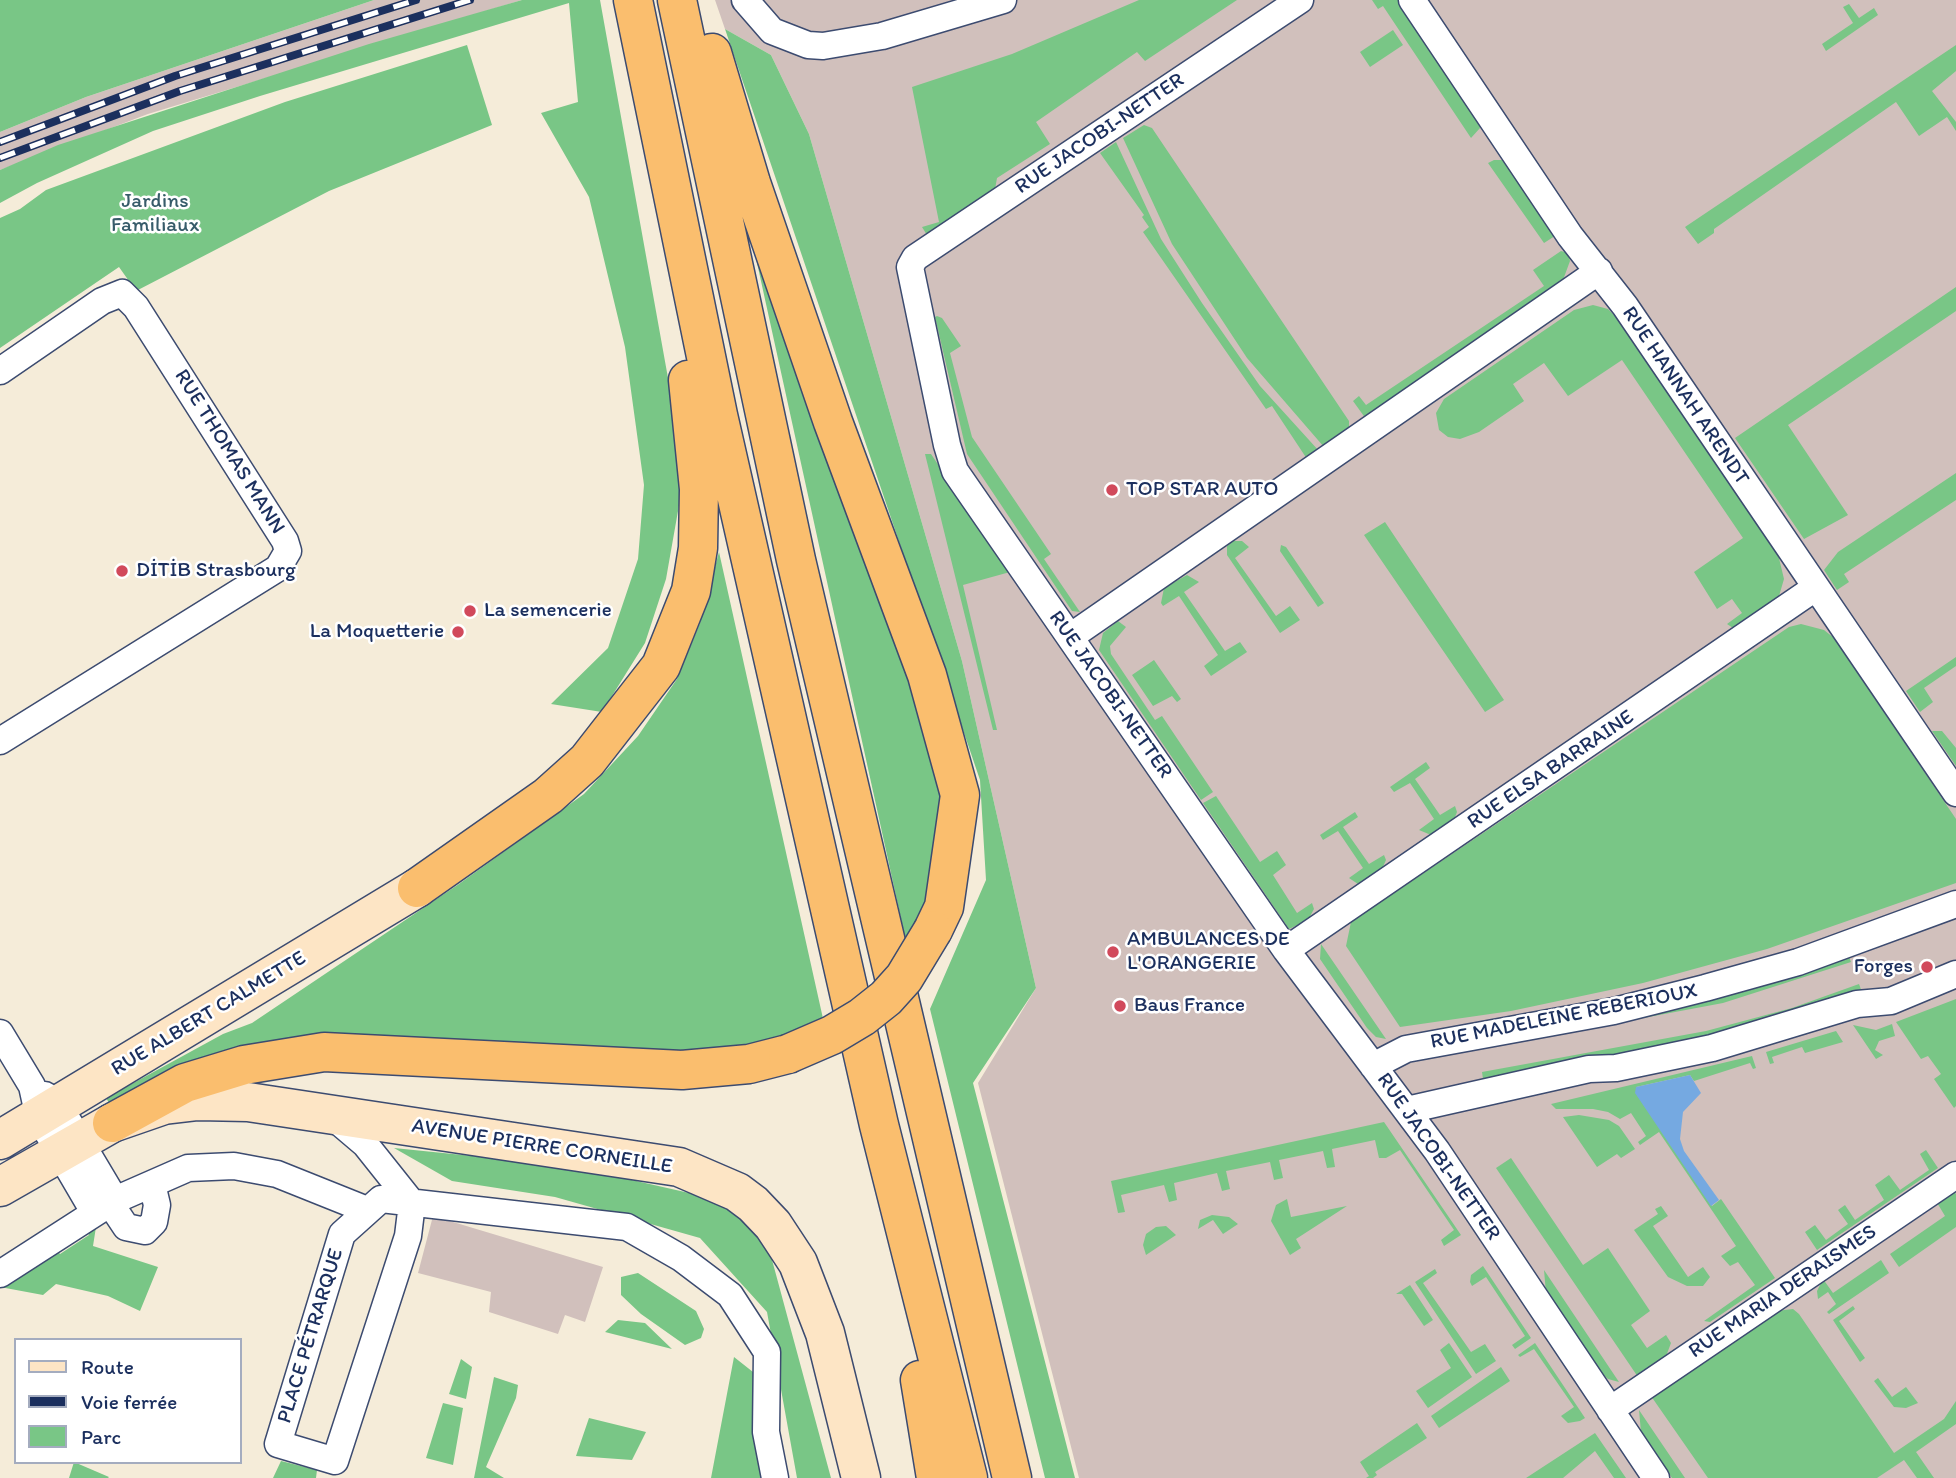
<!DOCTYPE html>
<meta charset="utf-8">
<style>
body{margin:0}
#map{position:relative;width:1956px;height:1478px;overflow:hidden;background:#f5ecd9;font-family:Itim,sans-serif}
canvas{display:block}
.legend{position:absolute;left:14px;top:1338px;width:228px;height:126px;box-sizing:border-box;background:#fff;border:2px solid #a4acbf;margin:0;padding:9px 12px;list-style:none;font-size:21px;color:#1b2f5e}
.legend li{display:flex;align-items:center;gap:14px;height:35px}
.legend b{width:35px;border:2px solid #a4acbf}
</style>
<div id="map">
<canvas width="1956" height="1478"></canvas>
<ul class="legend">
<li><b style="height:9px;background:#fde5c5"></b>Route</li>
<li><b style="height:9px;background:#1b2f5e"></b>Voie ferrée</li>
<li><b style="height:19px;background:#79c686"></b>Parc</li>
</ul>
</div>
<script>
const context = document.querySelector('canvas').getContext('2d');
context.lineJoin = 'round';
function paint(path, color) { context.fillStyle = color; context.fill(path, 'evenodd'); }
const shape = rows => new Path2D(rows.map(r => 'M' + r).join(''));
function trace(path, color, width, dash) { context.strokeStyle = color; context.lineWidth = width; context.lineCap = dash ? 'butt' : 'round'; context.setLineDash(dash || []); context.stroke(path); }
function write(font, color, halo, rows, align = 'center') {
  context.font = font + ' Itim,sans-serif'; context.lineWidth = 5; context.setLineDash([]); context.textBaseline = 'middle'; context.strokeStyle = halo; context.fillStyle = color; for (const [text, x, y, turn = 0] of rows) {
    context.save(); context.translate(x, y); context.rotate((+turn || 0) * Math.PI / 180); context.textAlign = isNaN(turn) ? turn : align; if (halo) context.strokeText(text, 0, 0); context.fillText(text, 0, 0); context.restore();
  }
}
paint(shape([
 [374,0,522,0,148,114,0,170,0,132,86,97],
 [715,0,1956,0,1956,1478,1079,1478,978,1083,1036,988,962,661,809,134,771,55,725,29],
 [433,1216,603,1267,585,1322,565,1315,558,1334,489,1312,491,1292,418,1273]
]), '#d1c0bc');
paint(shape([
 [0,0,374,0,86,97,0,132],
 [522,0,600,0,677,428,681,494,666,579,645,643,602,712,551,704,608,648,638,559,644,485,625,347,589,197,541,113,578,102,569,3,260,96,153,131,37,183,0,203,0,170,58,145,369,44],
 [1139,0,1237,0,1145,61,1137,52,1036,122,1050,144,997,178,994,195,927,235,922,227,939,222,912,87,1012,54],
 [1372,0,1401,0,1479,116,1480,128,1471,138,1383,6,1378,9],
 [1849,4,1859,18,1874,8,1878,15,1826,51,1822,44,1853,23,1843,7],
 [725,29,771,55,809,134,962,661,1036,988,973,1083,1075,1478,1045,1478,930,1009,986,880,980,780],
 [1393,30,1403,45,1370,67,1360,52],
 [467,45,492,125,329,191,136,291,119,267,0,348,0,218,20,209,46,190,285,102],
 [1956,45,1956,71,1932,91,1956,122,1956,131,1947,117,1919,136,1896,102,1714,229,1714,233,1698,244,1685,227],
 [1144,125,1152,128,1349,421,1349,429,1324,447,1247,358,1172,244,1123,138],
 [1116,142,1161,239,1202,303,1260,386,1319,451,1307,459,1272,406,1266,409,1143,232,1149,227,1142,217,1144,215,1100,153],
 [1494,160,1504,160,1558,234,1544,243,1488,163],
 [750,231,932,746,945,813,938,877,907,946],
 [1561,251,1568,253,1570,261,1563,280,1366,419,1353,401,1359,396,1366,405,1544,286,1533,270],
 [1956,287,1956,311,1788,425,1848,515,1804,539,1735,438],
 [1593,305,1608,309,1621,322,1778,554,1784,579,1779,596,1733,628,1727,624,1742,613,1732,599,1717,609,1694,572,1743,538,1622,360,1568,396,1544,363,1513,384,1524,401,1479,432,1460,439,1448,437,1439,430,1436,413,1444,399,1574,310],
 [937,316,942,318,961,346,950,353,972,437,1051,554,1044,559,1080,612,1072,611,967,454,935,317],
 [925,454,931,454,1010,572,963,585,997,730,993,730],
 [1956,473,1956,500,1844,574,1849,582,1837,590,1824,570,1838,552],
 [1385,522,1504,700,1485,712,1364,535],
 [1233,541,1242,541,1249,547,1235,558,1276,616,1290,606,1300,620,1280,633,1227,555,1227,546],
 [1281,545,1286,547,1324,603,1318,607,1280,551],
 [719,552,824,1023,737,1057,429,1047,114,1111,106,1098,223,1034,252,1023,459,884,584,794,638,736,677,679,700,623],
 [1187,575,1199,582,1184,592,1225,651,1240,642,1247,652,1211,676,1204,666,1218,655,1179,596,1163,606,1161,603,1164,588],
 [1118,621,1126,627,1110,646,1111,654,1155,720,1162,716,1213,792,1201,800,1099,650,1103,633],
 [1801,624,1824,630,1834,638,1956,819,1956,883,1767,949,1643,983,1511,1011,1400,1027,1346,946,1351,922,1789,627],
 [1956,657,1956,666,1924,688,1933,702,1920,712,1906,691],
 [1154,660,1181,699,1177,702,1172,696,1153,706,1132,675],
 [1932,731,1942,731,1956,748,1956,766],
 [1426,762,1430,768,1415,779,1440,815,1455,806,1457,812,1453,822,1431,835,1419,830,1434,819,1410,783,1394,792,1390,787],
 [1216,796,1260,862,1277,851,1286,865,1273,875,1297,913,1312,903,1314,909,1308,920,1289,929,1203,803],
 [1355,812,1358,817,1343,827,1369,864,1384,855,1386,860,1382,869,1358,884,1349,878,1363,868,1338,831,1323,840,1320,835],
 [1321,944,1386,1039,1376,1037,1367,1028,1320,959],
 [1847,952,1851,962,1723,1003,1478,1049],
 [1859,984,1863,995,1746,1032,1483,1079,1482,1072,1706,1031,1792,1008],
 [1956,999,1956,1106,1954,1108,1934,1079,1941,1074,1928,1056,1921,1059,1896,1022],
 [1892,1024,1895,1036,1879,1041,1875,1050,1883,1055,1876,1059,1853,1025,1876,1030],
 [1836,1031,1843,1042,1805,1053,1802,1047,1772,1057,1774,1063,1770,1064,1766,1052],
 [1752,1056,1756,1068,1753,1069,1750,1063,1694,1081,1690,1075,1636,1087,1712,1206,1721,1199,1775,1278,1710,1322,1704,1321,1755,1285,1738,1262,1730,1266,1721,1256,1736,1246,1659,1132,1640,1145,1638,1142,1646,1136,1631,1113,1620,1119,1608,1112,1593,1109,1556,1109,1551,1104],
 [1579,1115,1609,1120,1619,1126,1635,1149,1621,1158,1617,1154,1597,1167,1563,1117],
 [1384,1122,1461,1235,1444,1246,1441,1240,1454,1230,1400,1150,1386,1158,1379,1158,1375,1140,1332,1149,1335,1167,1327,1168,1323,1151,1279,1160,1283,1178,1274,1180,1270,1162,1226,1171,1230,1189,1222,1191,1217,1173,1174,1183,1177,1200,1169,1202,1164,1185,1121,1195,1125,1212,1118,1213,1111,1181],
 [394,1148,541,1163,623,1178,729,1202,768,1245,831,1478,797,1478,767,1312,700,1238,555,1197,452,1181],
 [1926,1150,1938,1168,1817,1250,1805,1232,1815,1225,1826,1240,1848,1224,1838,1210,1845,1205,1855,1220,1884,1200,1875,1185,1889,1175,1900,1190,1929,1170,1920,1154],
 [1511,1158,1583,1265,1608,1248,1650,1311,1631,1325,1647,1348,1666,1335,1671,1343,1665,1359,1638,1377,1496,1168],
 [1953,1190,1956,1194,1956,1227,1899,1267,1890,1254,1945,1216,1936,1201],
 [1287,1199,1291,1217,1347,1206,1296,1239,1301,1248,1290,1255,1271,1221,1276,1205],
 [1661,1206,1668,1216,1653,1226,1688,1277,1703,1267,1710,1277,1703,1286,1687,1286,1668,1277,1634,1230,1658,1214,1655,1209],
 [1212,1215,1229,1217,1238,1224,1223,1234,1213,1220,1198,1229,1200,1220],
 [1166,1226,1176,1235,1146,1255,1143,1245,1146,1234,1156,1227],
 [85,1227,96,1227,93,1246,158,1267,140,1311,108,1296,56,1284,43,1295,0,1287,54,1246,60,1254,89,1235],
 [1881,1260,1889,1273,1829,1314,1827,1312,1836,1304,1828,1292,1818,1299,1817,1291,1823,1279,1833,1293],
 [1483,1266,1531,1338,1515,1349,1512,1345,1525,1336,1486,1277,1472,1286,1470,1282,1471,1275],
 [1435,1269,1437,1273,1423,1283,1471,1352,1485,1344,1496,1361,1476,1374,1415,1282],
 [1544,1270,1619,1382,1608,1379,1600,1372,1546,1293],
 [638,1273,696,1311,704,1329,701,1338,685,1345,641,1314,621,1295,621,1277],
 [1410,1285,1433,1320,1424,1326,1402,1294,1396,1294],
 [1853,1306,1855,1309,1839,1321,1865,1358,1860,1362,1833,1320],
 [1793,1309,1799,1314,1894,1453,1944,1419,1956,1401,1956,1424,1916,1452,1934,1478,1917,1478,1904,1460,1877,1478,1708,1478,1651,1396,1776,1311],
 [618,1320,645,1323,672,1349,605,1332],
 [1449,1343,1472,1377,1428,1408,1416,1391,1451,1368,1440,1350],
 [1535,1343,1585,1418,1580,1421,1568,1423,1561,1416,1574,1407,1534,1349,1520,1357,1518,1355],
 [734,1357,753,1372,761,1478,711,1478],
 [461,1359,472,1367,466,1399,449,1394],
 [1501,1367,1510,1381,1439,1428,1431,1416],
 [494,1377,518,1385,516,1398,486,1467,504,1478,474,1478],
 [1878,1378,1892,1397,1906,1387,1918,1403,1906,1408,1894,1407,1874,1381],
 [443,1403,463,1408,453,1465,426,1458],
 [1639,1410,1685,1478,1672,1478,1641,1432],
 [589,1418,646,1432,632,1460,576,1456],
 [1417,1423,1427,1438,1375,1472,1377,1475,1373,1478,1366,1478,1369,1476,1360,1462],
 [1595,1433,1626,1478,1614,1478,1595,1451,1563,1478,1526,1478],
 [281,1461,317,1470,316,1478,273,1478],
 [74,1462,109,1477,108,1478,69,1478]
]), '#79c686');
paint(shape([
 [1690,1075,1701,1093,1683,1112,1680,1139,1684,1151,1719,1200,1711,1206,1635,1093,1636,1087]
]), '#75a9e1');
const street = shape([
 [745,0,772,31,808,45,823,46,882,36,1003,0],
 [1300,0,915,258,910,267,947,445,955,471,1286,950,1437,1151,1656,1478],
 [1412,0,1570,236,1625,306,1956,793],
 [0,371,102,301,122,293,136,307,285,541,288,551,278,568,0,741],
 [1070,637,1599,271],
 [1286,950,1815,588],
 [0,1033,32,1086,39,1118,94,1212],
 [1373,1066,1406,1049,1614,1011,1705,988,1798,962,1956,904],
 [45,1095,59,1106,115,1200],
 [1407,1110,1589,1069,1616,1068,1712,1048,1857,1004,1891,1001,1956,974],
 [332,1116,365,1144,412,1203],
 [110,1203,126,1227,145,1231,154,1222,157,1205,152,1184],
 [412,1203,408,1236,335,1461,278,1444,342,1234,381,1199,627,1227,681,1258,730,1295,767,1352,766,1432,775,1478],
 [0,1274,115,1200,188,1168,234,1166,277,1174,367,1210],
 [1610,1410,1956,1175]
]);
const secondary = shape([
 [0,1140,417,888],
 [0,1187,112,1123,164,1105,198,1101,248,1102,679,1167,737,1192,753,1204,773,1225,798,1263,825,1333,861,1478]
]);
const highway = shape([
 [633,0,718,415,879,1125,968,1478],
 [677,0,796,560,1012,1478],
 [712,53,751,183,833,422,927,675,960,795,944,907,933,930],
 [417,888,548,796,587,761,661,666,691,591,698,548,699,489,688,380],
 [112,1123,185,1083,244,1065,324,1052,682,1070,749,1064,788,1054],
 [920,1380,936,1478]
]);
trace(street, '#3c4b70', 29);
trace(secondary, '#3c4b70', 41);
trace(highway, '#3c4b70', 41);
trace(street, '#fff', 26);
trace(secondary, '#fde5c5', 38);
trace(highway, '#fabe6e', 38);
const rail = shape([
 [0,142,175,76,416,0],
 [0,158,180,91,470,0]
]);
trace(rail, '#1b2f5e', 8);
trace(rail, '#fff', 5, [16]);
const highwayBridge = shape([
 [788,1054,832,1035,862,1017,886,998,904,978,933,930]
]);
trace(highwayBridge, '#3c4b70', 41, []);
trace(highwayBridge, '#fabe6e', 38);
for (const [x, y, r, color] of [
 [1112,490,7,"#d1495b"],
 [122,571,7,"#d1495b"],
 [470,611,7,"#d1495b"],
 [458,632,7,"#d1495b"],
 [1113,952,7,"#d1495b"],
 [1927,967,7,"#d1495b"],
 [1120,1006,7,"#d1495b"]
]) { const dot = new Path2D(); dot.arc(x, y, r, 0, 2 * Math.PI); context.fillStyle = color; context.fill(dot); trace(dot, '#fff', 2.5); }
write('21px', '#1b2f5e', '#fff', [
 ["RUE JACOBI-NETTER",1100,134,-34],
 ["RUE HANNAH ARENDT",1685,396,56],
 ["RUE THOMAS MANN",229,452,58],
 ["RUE JACOBI-NETTER",1110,695,55],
 ["RUE ELSA BARRAINE",1551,770,-34],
 ["RUE ALBERT CALMETTE",209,1014,-31],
 ["RUE MADELEINE REBERIOUX",1564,1017,-11],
 ["AVENUE PIERRE CORNEILLE",542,1147,9],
 ["RUE JACOBI-NETTER",1438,1157,55],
 ["RUE MARIA DERAISMES",1783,1292,-34],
 ["PLACE PÉTRARQUE",311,1336,-73]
]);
write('21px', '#375c6a', '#fff', [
 ["Jardins",155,202],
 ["Familiaux",155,226]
]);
write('21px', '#1b2f5e', '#fff', [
 ["TOP STAR AUTO",1126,490],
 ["DİTİB Strasbourg",136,571],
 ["La semencerie",484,611],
 ["La Moquetterie",444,632,"right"],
 ["AMBULANCES DE",1127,940],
 ["L'ORANGERIE",1127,964],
 ["Forges",1913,967,"right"],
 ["Baus France",1134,1006]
], 'left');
</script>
